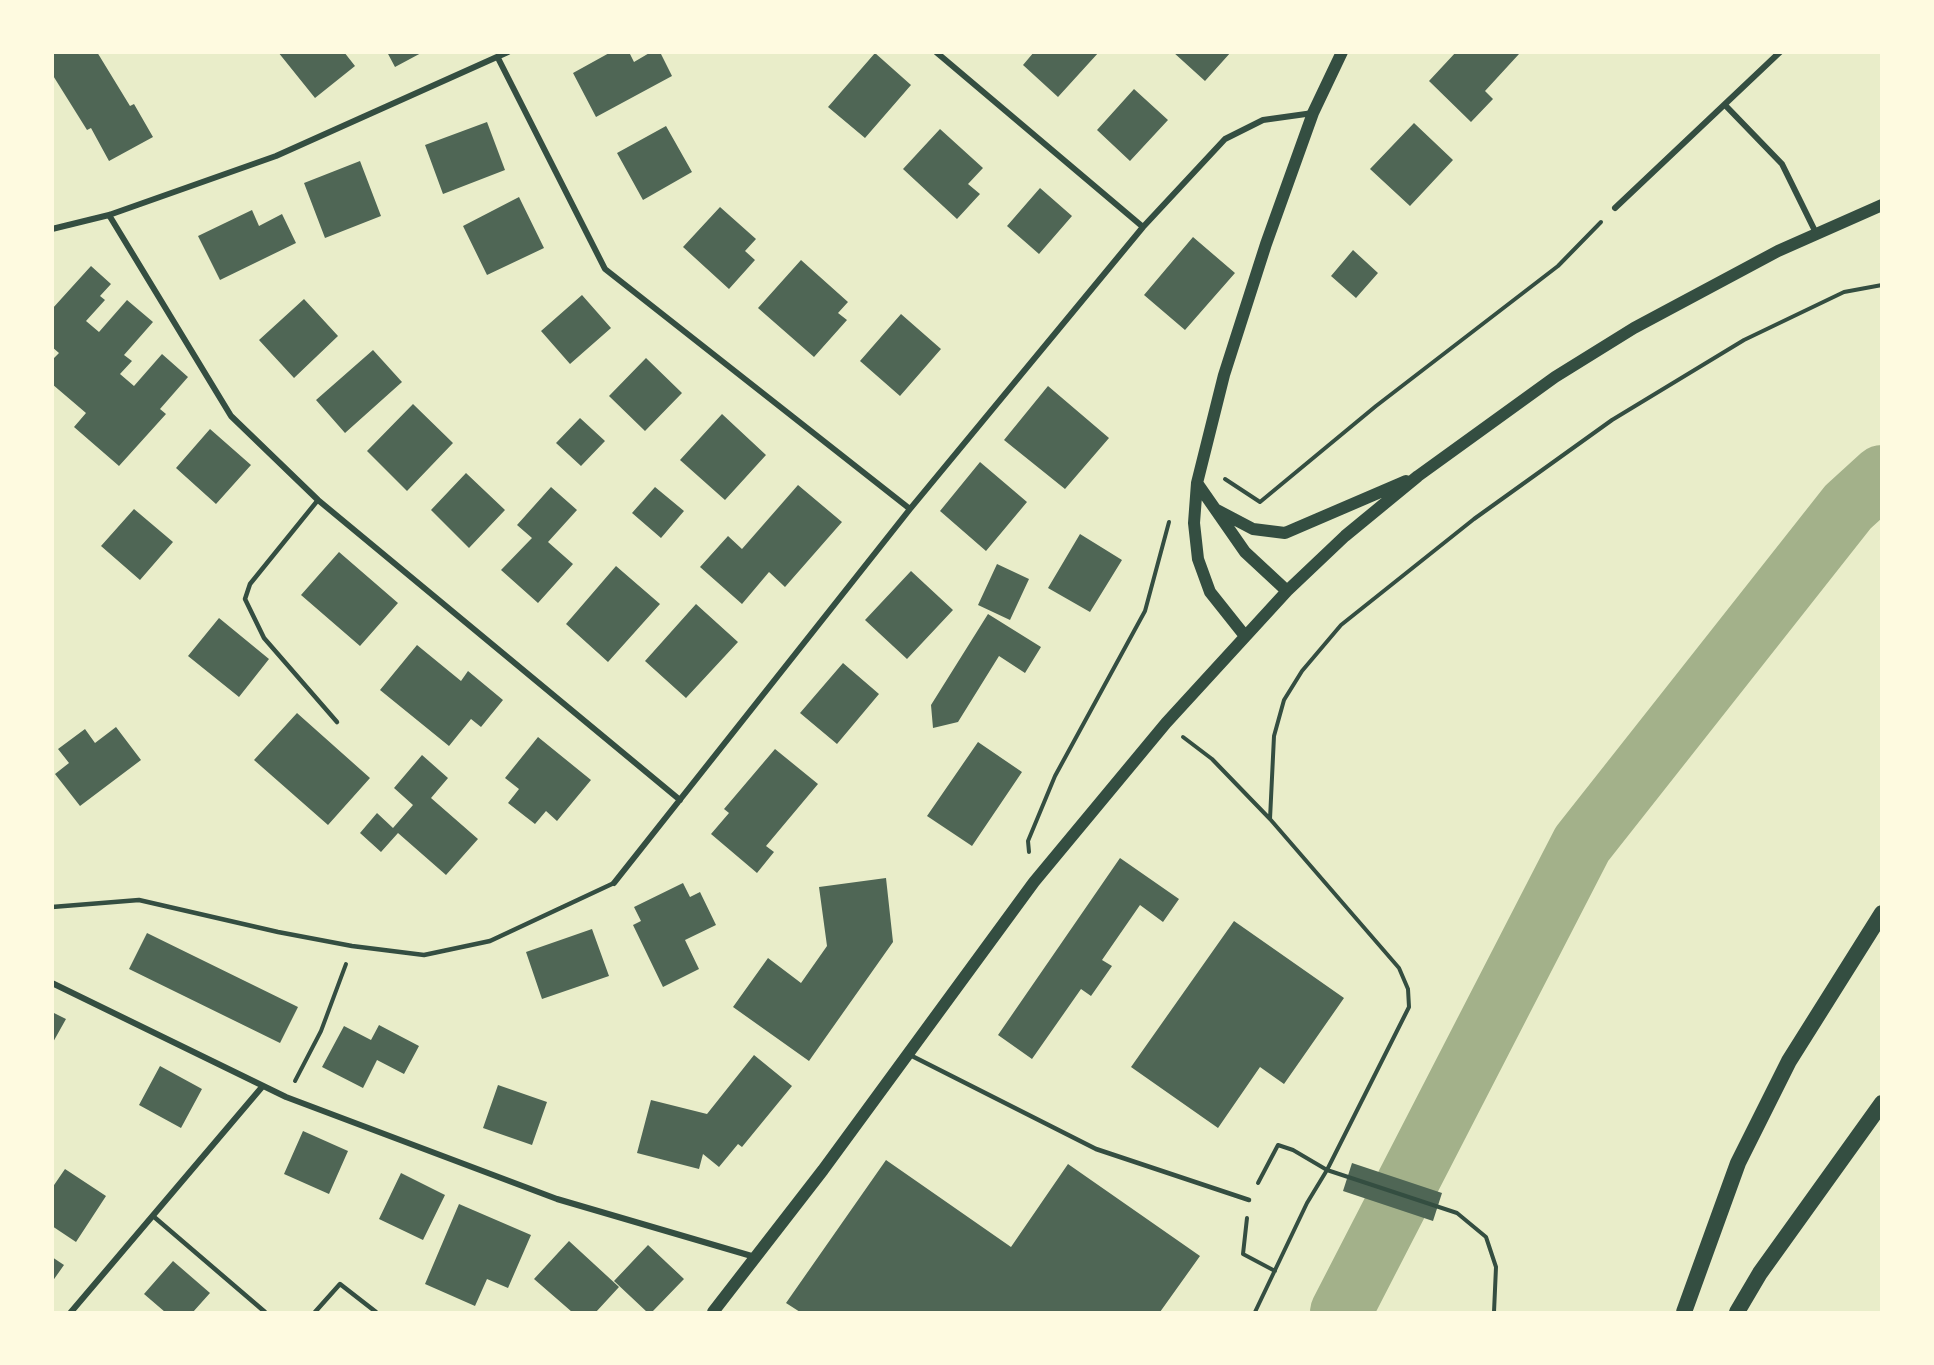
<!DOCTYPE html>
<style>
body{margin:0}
#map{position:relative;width:1934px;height:1365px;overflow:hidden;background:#e9edc9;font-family:"Roboto Condensed",sans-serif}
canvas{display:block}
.frame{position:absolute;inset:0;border:54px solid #fefae0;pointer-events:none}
</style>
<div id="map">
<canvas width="1934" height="1365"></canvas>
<div class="frame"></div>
</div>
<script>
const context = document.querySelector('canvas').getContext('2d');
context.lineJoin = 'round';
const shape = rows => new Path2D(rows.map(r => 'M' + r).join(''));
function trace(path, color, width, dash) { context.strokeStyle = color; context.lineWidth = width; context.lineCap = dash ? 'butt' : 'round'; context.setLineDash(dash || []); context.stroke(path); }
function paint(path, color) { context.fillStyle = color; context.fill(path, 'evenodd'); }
trace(shape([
 [1341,1312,1582,844,1848,507,1882,476]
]), '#a3b18a', 62);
paint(shape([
 [52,52,97,52,130,106,134,104,153,137,109,161,91,128,87,130,52,74],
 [278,52,344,52,355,66,315,98],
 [387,52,423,52,395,67],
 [611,52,629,52,634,62,651,52,660,52,672,76,596,117,573,73],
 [1034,52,1099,52,1058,97,1023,65],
 [1173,52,1231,52,1205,81],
 [1456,52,1519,54,1485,91,1493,99,1471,122,1429,81],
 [875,53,911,85,865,138,828,107],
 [1134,89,1168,120,1130,161,1097,130],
 [487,122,505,170,443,194,425,145],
 [1414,123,1453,160,1410,206,1370,169],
 [666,126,692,172,643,200,617,153],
 [940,129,983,168,968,184,980,194,957,219,903,169],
 [360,161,381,216,325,238,304,183],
 [1040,188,1072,216,1039,254,1007,226],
 [519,197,544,248,487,275,463,226],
 [720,207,756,239,745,251,755,260,729,289,683,247],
 [252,210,259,226,282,214,296,243,220,280,198,236],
 [1193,237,1235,273,1185,330,1144,295],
 [1353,250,1378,273,1356,298,1331,276],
 [801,260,848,302,838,313,847,320,814,357,758,308],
 [91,266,111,284,100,296,105,300,86,321,99,332,127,300,153,322,124,355,132,361,120,374,134,386,162,354,188,377,160,409,166,414,119,466,74,427,86,413,52,384,52,360,59,353,52,347,52,309],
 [582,295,611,328,570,364,541,331],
 [304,299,338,336,294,378,259,340],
 [901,314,941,349,900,396,860,361],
 [373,350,402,382,345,433,316,400],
 [646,358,682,393,645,431,609,396],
 [1048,386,1109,438,1065,489,1004,440],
 [413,404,453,443,407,491,367,451],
 [722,414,766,455,725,500,680,460],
 [580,418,605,441,581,466,556,443],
 [210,429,251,465,216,504,176,468],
 [980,462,1027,502,986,551,940,511],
 [466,473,505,510,469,548,431,510],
 [798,485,842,522,785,587,769,572,742,604,700,567,728,536,742,549],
 [551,487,577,510,548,542,573,564,538,603,501,570,532,538,517,525],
 [655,487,684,511,661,538,632,513],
 [134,509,173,542,140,580,101,546],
 [1080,534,1122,560,1090,612,1048,588],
 [339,552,398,603,360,646,301,595],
 [997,564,1029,579,1010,620,978,605],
 [616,566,660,604,608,662,566,624],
 [911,571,953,610,907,659,865,620],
 [696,604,738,642,686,698,645,661],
 [988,614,1041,647,1025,673,999,656,958,722,933,728,931,705],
 [219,618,269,659,239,697,188,656],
 [417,645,461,681,468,671,503,700,481,727,471,719,449,746,380,690],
 [843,663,879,694,837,744,800,713],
 [297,713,370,778,328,825,254,760],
 [116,727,141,760,80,806,55,774,69,763,58,749,85,729,95,743],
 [538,737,591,780,557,821,546,811,535,824,508,803,519,789,505,778],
 [978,742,1022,772,972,846,927,816],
 [775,749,818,784,766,846,774,852,757,873,711,834,729,813,724,809],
 [422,755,448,778,431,798,478,839,446,875,398,833,381,852,360,833,377,813,393,828,413,805,394,788],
 [1120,858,1179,899,1163,922,1140,905,1102,960,1112,966,1091,996,1081,989,1032,1059,998,1035],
 [886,878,893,942,809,1061,733,1007,768,958,801,983,827,946,819,887],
 [683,883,690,897,700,892,716,925,685,940,699,969,663,987,633,925,641,921,634,907],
 [1234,921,1344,998,1284,1084,1260,1067,1218,1128,1131,1067],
 [592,929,609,976,542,999,526,952],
 [147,933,298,1007,280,1043,129,969],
 [52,1012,66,1019,52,1044],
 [379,1025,419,1046,404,1074,377,1060,363,1088,322,1067,344,1026,371,1040],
 [754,1055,792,1086,742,1147,738,1144,719,1167,703,1154,699,1169,637,1153,651,1100,707,1114],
 [160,1066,202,1089,181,1128,139,1105],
 [498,1085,547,1102,532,1145,483,1128],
 [303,1131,348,1151,329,1194,284,1174],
 [886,1160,1011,1247,1068,1164,1200,1256,1160,1312,800,1312,786,1303],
 [1352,1163,1442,1193,1433,1221,1343,1191],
 [65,1169,106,1196,76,1242,52,1226,52,1188],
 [401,1173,445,1195,423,1240,379,1219],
 [459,1204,531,1235,508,1288,487,1279,475,1306,425,1284],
 [569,1241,619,1287,596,1312,572,1312,534,1279],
 [648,1245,684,1279,652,1312,647,1312,614,1281],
 [52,1257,64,1265,52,1282],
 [173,1261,210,1293,193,1312,165,1312,144,1294]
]), '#4f6655');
trace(shape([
 [1225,479,1260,502,1376,406,1558,266,1601,222],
 [1183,737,1212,759,1270,819],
 [1029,852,1028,841,1055,776,1145,611,1169,522],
 [295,1081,321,1031,346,964],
 [1258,1183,1278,1145,1293,1150,1327,1170,1457,1213,1486,1237,1496,1267,1494,1312],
 [1247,1218,1243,1254,1275,1271],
 [1255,1312,1307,1203,1327,1170,1409,1007,1408,989,1399,968,1270,819,1274,736,1284,700,1302,671,1341,625,1474,519,1612,420,1744,340,1844,292,1882,285]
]), '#344e41', 4);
trace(shape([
 [318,500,250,584,245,599,264,638,337,722],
 [52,907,139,900,278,932,352,946,424,955,490,941,614,883],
 [910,1055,1096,1149,1249,1200],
 [153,1216,265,1312],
 [315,1312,340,1284,376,1312]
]), '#344e41', 4.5);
trace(shape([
 [936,52,1143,227],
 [498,58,605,269,910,509],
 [1725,105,1782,164,1816,233],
 [1615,208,1780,52],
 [109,215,231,416,318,500,680,800],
 [52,229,109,215,276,156,508,52],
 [614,883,910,509,1143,227,1225,139,1263,120,1313,113],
 [52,983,286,1097,557,1199,755,1257],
 [71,1312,262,1087]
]), '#344e41', 6);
trace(shape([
 [1197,483,1245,552,1287,591],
 [1215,509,1253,529,1285,533,1406,481],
 [1245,636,1210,592,1198,559,1194,523,1197,483,1224,375,1266,244,1313,113,1342,52],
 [713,1312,823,1170,1034,882,1166,723,1287,591,1345,536,1418,476,1555,377,1634,328,1778,251,1882,205]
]), '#344e41', 12);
trace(shape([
 [1684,1312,1738,1163,1789,1061,1882,913],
 [1737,1312,1760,1273,1882,1103]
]), '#344e41', 16);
</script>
